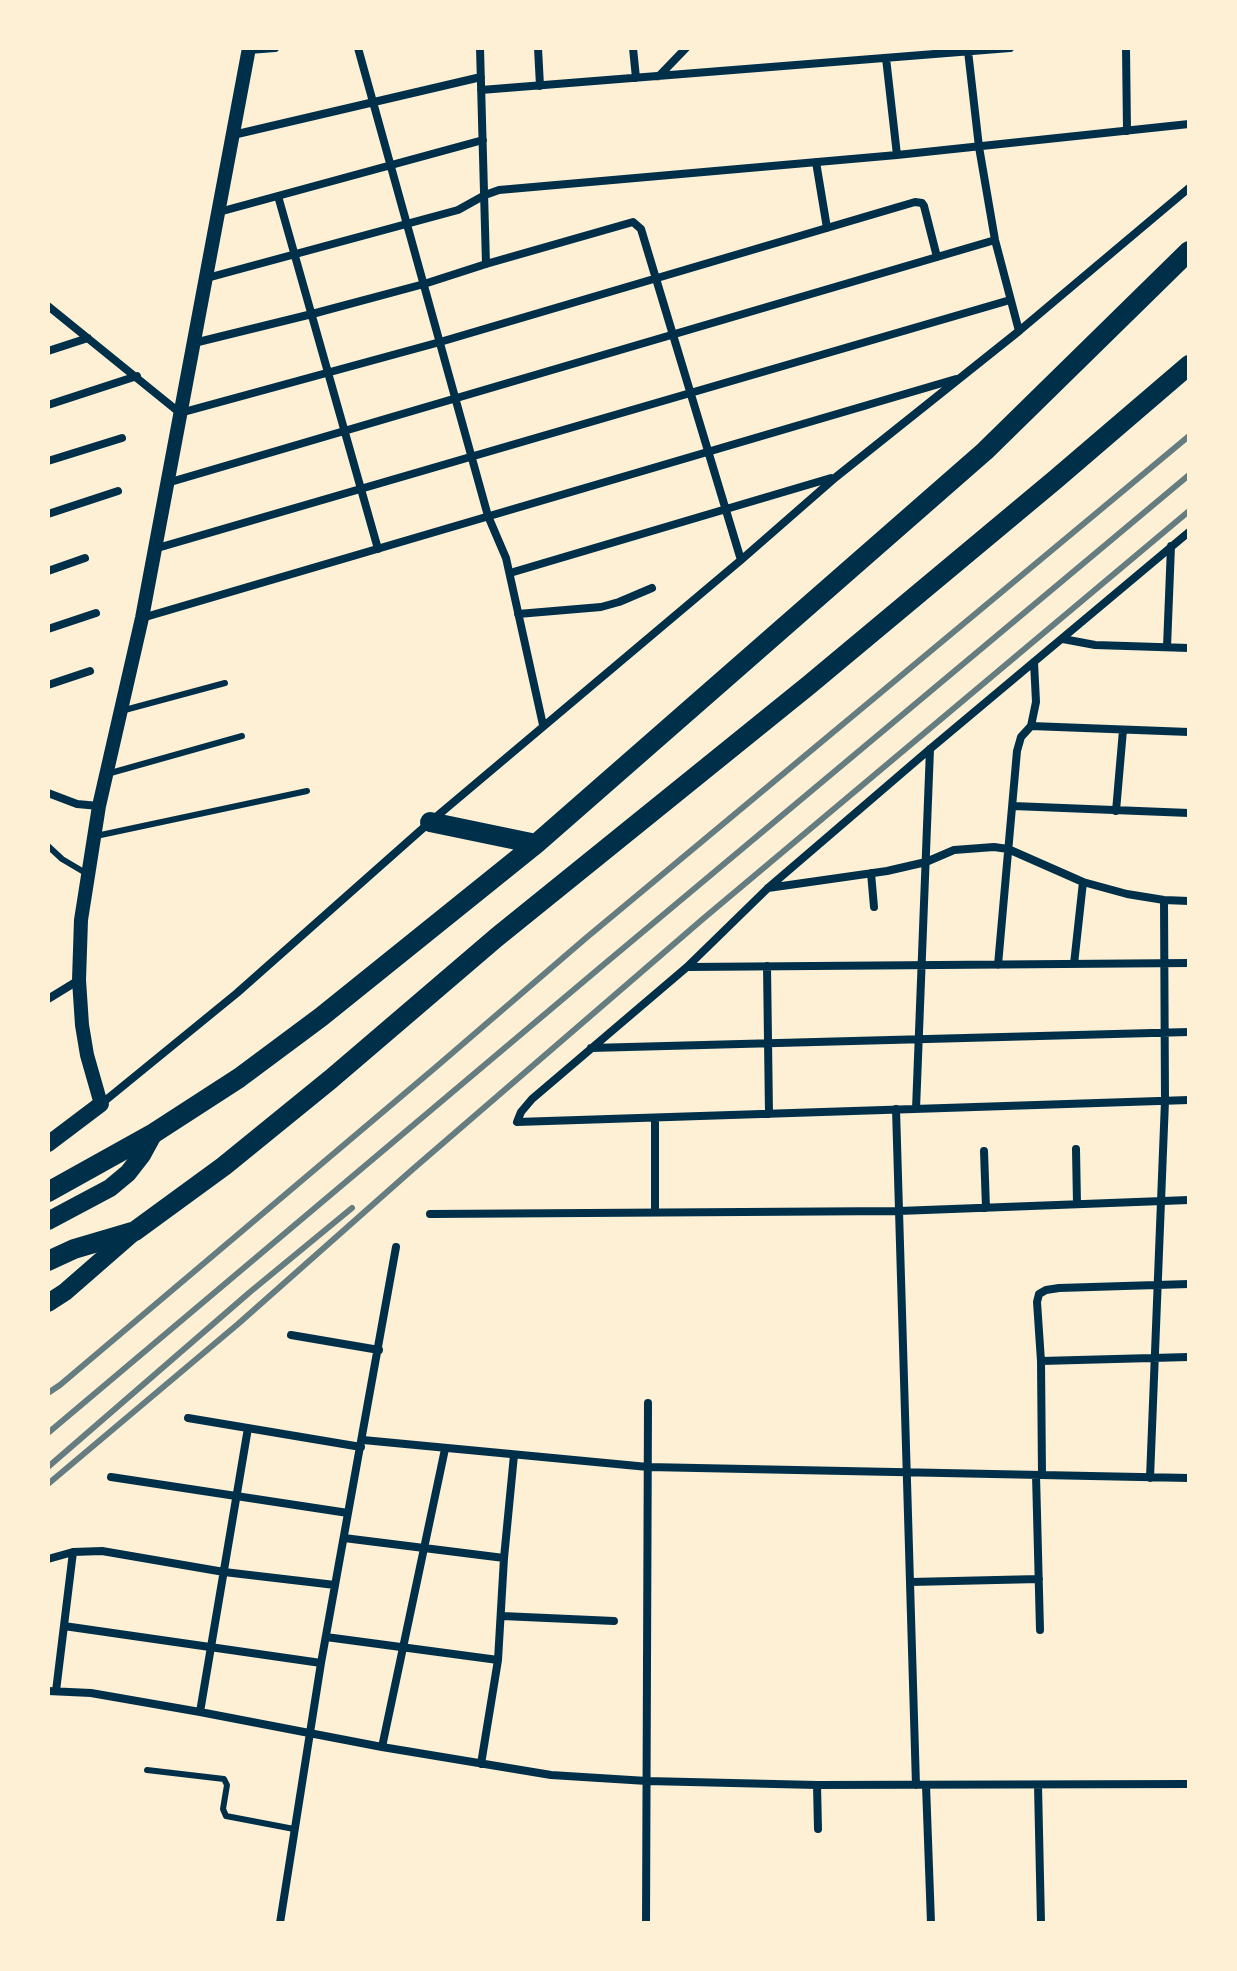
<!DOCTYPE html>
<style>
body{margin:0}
#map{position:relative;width:1237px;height:1971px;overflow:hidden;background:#fdf0d5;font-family:Roboto,sans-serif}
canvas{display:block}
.frame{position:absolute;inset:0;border:50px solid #fdf0d5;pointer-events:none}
</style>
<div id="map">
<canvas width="1237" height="1971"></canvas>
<div class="frame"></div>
</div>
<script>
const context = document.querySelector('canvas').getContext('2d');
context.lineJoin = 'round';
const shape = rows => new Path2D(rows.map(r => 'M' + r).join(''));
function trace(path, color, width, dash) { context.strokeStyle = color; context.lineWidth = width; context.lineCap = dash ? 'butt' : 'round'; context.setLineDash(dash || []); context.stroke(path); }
trace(shape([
 [121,711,225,683],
 [107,774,242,736],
 [96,836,307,791],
 [48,846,62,859,89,875],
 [147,1770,224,1779,227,1785,223,1809,226,1816,294,1829]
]), '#003049', 6);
trace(shape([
 [358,48,488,516,506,558,543,725],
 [480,48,486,264],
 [538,48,540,86],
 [633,48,636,78],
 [1126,48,1127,131],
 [249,50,275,48],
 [968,51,979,147,995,240,1019,331],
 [886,58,897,155],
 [659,76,686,48],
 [481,90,1010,48],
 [233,135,481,77],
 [816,162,827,228],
 [278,196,378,549],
 [219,212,483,140],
 [207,278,458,210,485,195,499,190,897,155,1189,124],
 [48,306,180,413,440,342,915,202,922,203,924,206,937,257],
 [194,343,312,314,424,284,486,264,633,222,641,229,741,560],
 [48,351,88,338],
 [48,405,137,376],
 [48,461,122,438],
 [167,483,995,240],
 [48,514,118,491],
 [1189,532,930,749,768,888,687,967,532,1099,521,1112,517,1122,1189,1100],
 [154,549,1010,300],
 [48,571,85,558],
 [510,573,831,478],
 [518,614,601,607,619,602,652,588],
 [142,618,956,379],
 [48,629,96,613],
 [1063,639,1095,645,1189,648],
 [1167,647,1171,546],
 [48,685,90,671],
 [1031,726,1189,732],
 [48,793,77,804,99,806],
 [1013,806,1189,813],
 [1116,811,1123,730],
 [871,873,874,907],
 [768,888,887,871,926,862,954,850,994,847,1008,849,1083,882,1127,894,1164,900,1189,901],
 [1074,964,1083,882],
 [998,965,1017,751,1021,737,1031,726,1036,702,1034,662],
 [767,966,769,1114],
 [688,967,1189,963],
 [48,999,79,980],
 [591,1048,1189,1032],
 [101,1104,237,993,430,822,741,560,836,477,1019,331,1189,188],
 [896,1109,916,1785],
 [916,1109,930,749],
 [655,1118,655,1212],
 [1076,1149,1077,1204],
 [984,1151,986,1208],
 [430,1214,899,1211,1189,1200],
 [291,1335,379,1350],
 [1041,1361,1189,1357],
 [188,1418,361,1447],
 [363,1440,648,1467,1189,1478],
 [1036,1475,1040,1630],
 [1042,1475,1041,1361,1037,1302,1039,1294,1046,1290,1059,1288,1189,1284],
 [111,1477,348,1513],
 [1150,1478,1165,1101,1164,900],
 [344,1538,504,1558],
 [48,1559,73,1552,102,1551,224,1572,335,1585],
 [911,1582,1039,1579],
 [502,1616,614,1621],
 [64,1626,321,1663],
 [326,1637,498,1660],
 [48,1691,91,1693,200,1712,382,1747,551,1775,647,1781,817,1785,1189,1784],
 [56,1691,73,1552],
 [200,1712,248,1428],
 [382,1747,445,1449],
 [481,1764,498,1660,504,1558,514,1455],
 [817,1785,818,1829],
 [926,1785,931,1923],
 [1038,1785,1041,1923],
 [280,1923,321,1663,396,1247],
 [646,1923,648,1403]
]), '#003049', 8);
trace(shape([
 [101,1104,87,1055,82,1025,79,980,81,920,99,806,142,618,249,48]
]), '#003049', 14);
trace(shape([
 [48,1144,101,1104]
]), '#003049', 16);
trace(shape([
 [48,1221,110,1188,128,1173,142,1155,154,1133],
 [48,1303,65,1292,135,1231]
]), '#003049', 18);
trace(shape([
 [430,822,536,844],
 [48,1192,154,1133,239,1078,321,1017,536,844,985,451,1189,251],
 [48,1261,74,1249,135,1231,224,1166,331,1079,497,937,809,685,1056,479,1189,365]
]), '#003049', 20);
trace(shape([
 [48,1393,60,1385,436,1067,586,938,1189,436],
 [48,1433,602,966,1189,475],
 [48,1467,250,1292,352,1208],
 [48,1484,238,1324,413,1169,704,918,1189,511]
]), '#657d81', 6);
</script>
